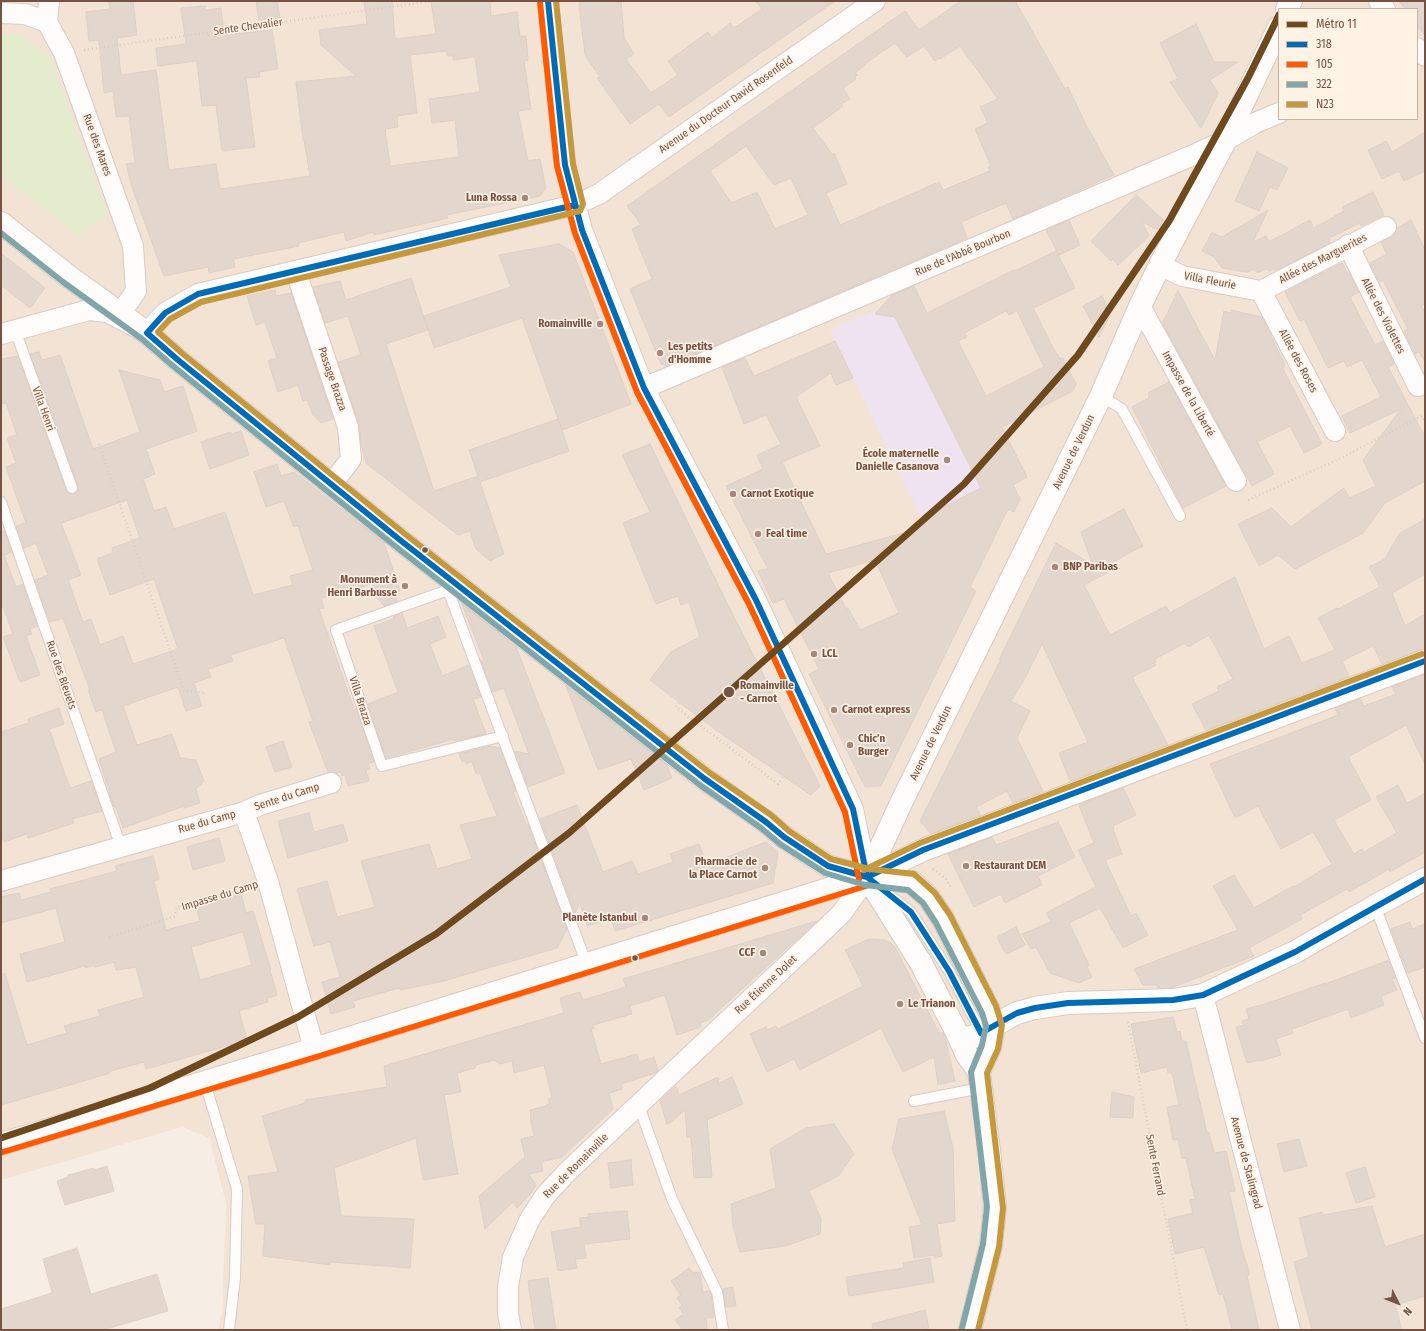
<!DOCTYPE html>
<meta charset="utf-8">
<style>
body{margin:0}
#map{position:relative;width:1426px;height:1331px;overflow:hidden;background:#f6eee5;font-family:"Fira Sans Condensed",sans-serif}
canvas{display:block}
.frame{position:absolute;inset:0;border:2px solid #755244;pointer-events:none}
.legend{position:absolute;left:1278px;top:8px;width:140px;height:112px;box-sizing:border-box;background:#fff3e5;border:1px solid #c8b3a5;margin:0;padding:5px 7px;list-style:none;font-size:12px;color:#755244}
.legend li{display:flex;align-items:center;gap:8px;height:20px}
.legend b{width:20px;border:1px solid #c8b3a5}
.north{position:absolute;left:1378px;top:1283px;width:40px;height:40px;-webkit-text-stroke:3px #fff3e5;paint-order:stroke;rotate:132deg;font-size:11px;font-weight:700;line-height:16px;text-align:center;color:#755244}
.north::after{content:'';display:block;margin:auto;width:14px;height:18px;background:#755244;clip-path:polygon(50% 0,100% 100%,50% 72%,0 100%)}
</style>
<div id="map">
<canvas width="1426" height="1331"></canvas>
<div class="frame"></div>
<ul class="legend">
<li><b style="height:5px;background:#6e491e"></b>Métro 11</li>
<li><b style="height:5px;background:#006cb8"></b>318</li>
<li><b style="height:5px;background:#ff5a00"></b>105</li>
<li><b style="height:5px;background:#81a6a9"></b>322</li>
<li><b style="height:5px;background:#c5983c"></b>N23</li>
</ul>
<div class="north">N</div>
</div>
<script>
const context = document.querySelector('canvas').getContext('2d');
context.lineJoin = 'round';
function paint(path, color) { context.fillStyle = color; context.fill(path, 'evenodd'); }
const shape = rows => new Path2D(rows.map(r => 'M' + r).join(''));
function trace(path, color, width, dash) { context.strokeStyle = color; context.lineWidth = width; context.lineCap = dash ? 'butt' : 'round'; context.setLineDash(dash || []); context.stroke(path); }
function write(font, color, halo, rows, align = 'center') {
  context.font = font + ' "Fira Sans Condensed",sans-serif'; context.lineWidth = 3; context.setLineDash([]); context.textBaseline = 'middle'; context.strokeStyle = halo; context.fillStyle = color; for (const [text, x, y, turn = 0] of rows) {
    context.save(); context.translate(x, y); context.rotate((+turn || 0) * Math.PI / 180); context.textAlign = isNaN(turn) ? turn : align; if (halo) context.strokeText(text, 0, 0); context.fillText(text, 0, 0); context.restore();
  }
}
paint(shape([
 [1,1,1425,1,1425,1330,218,1330,222,1314,226,1203,209,1138,182,1127,1,1180],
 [1279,9,1417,9,1417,119,1279,119]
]), '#f3e3d4');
paint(shape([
 [917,293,1020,499,1014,512,1008,509,970,587,976,591,966,610,830,330]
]), '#f0e3f1');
paint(shape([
 [1,34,19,34,49,56,107,214,78,236,1,175]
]), '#e3edce');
const building = shape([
 [109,1,133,1,137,35,117,38,121,75,156,70,169,170,216,164,220,189,310,176,304,140,303,140,296,82,356,76,321,45,319,30,367,24,364,1,392,1,395,39,436,34,431,1,490,1,491,16,517,12,520,37,526,36,528,60,524,61,531,109,518,111,528,161,540,159,546,188,540,196,447,215,448,218,374,235,373,232,346,241,344,232,298,243,299,246,233,259,235,267,209,273,208,267,164,276,132,187,126,164,135,163,129,116,116,117,113,91,104,93,99,40,89,41,86,12,110,9,109,1],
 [447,51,447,56,453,56,453,60,475,57,480,92,429,99,432,123,455,120,459,157,390,166,385,129,398,127,397,116,417,113,410,55,447,51],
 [256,1,277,1,280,18,259,20,256,1],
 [579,1,621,1,624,38,634,54,626,59,651,93,678,75,668,61,708,32,712,38,730,23,734,28,762,9,756,1,835,1,669,117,659,104,630,124,597,78,600,77,585,55,579,4,580,3,579,1],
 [961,1,1015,1,1065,89,1068,87,1086,125,1114,175,1013,219,1006,203,961,222,967,238,667,366,661,364,630,289,652,279,632,229,641,225,627,206,905,11,919,30,961,1],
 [895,43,907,57,924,46,935,61,939,58,940,59,960,46,998,99,980,107,988,123,975,129,991,166,988,167,990,171,943,190,939,182,840,225,826,193,847,184,834,153,832,154,813,128,843,106,841,104,850,99,843,88,856,79,855,77,857,75,855,73,865,65,865,64,895,43],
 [746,146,774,185,791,178,808,215,775,229,757,192,731,203,710,171,746,146],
 [1399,1,1425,1,1425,36,1417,25,1417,9,1405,9,1399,1],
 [205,6,205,10,221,8,224,35,272,30,278,69,259,72,260,77,246,78,255,147,222,151,216,105,202,106,197,61,158,66,156,48,186,44,181,8,205,6],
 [1196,24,1214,62,1238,62,1210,80,1218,93,1201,128,1170,82,1178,79,1160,43,1196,24],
 [1425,132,1425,171,1404,181,1399,171,1382,179,1368,150,1386,141,1392,152,1425,132],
 [1257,152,1288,168,1277,190,1270,187,1259,211,1235,201,1257,152],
 [1373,192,1384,215,1361,226,1360,223,1329,238,1330,243,1275,271,1274,269,1269,271,1267,269,1257,273,1255,269,1247,272,1222,268,1214,257,1202,251,1212,232,1222,237,1268,210,1253,242,1266,236,1269,242,1310,220,1314,228,1344,211,1342,207,1373,192],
 [1136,195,1168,224,1163,232,1142,222,1149,236,1118,265,1113,259,1111,261,1091,241,1136,195],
 [1069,220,1080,245,1059,255,1046,230,1069,220],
 [1411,220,1425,250,1425,304,1421,306,1425,312,1425,362,1419,352,1415,354,1404,331,1408,329,1383,280,1379,282,1370,263,1387,254,1381,242,1392,237,1396,233,1397,228,1411,220],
 [559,244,573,252,631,404,562,430,522,318,434,348,424,316,511,287,499,255,559,244],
 [1056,251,1075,288,1033,308,1052,346,1060,359,1063,358,1076,384,1073,391,1002,427,1027,477,1013,485,1020,499,1014,512,1008,509,970,587,976,591,881,786,865,787,809,674,819,669,784,599,773,603,758,571,768,569,726,486,763,469,757,455,781,444,766,415,744,424,722,367,745,358,754,376,835,341,853,378,836,385,831,373,796,397,820,446,782,462,826,554,911,531,922,518,981,488,895,317,875,314,892,295,914,286,927,313,1014,270,1015,271,1056,251],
 [1006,311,1009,315,1017,311,1044,367,986,396,958,341,967,337,964,333,1006,311],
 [875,560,899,613,860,630,848,608,846,609,828,573,875,560],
 [1,253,45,288,30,308,1,285,1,253],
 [1342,263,1348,274,1349,273,1359,292,1350,297,1375,345,1383,341,1394,364,1388,367,1425,437,1425,481,1385,503,1363,533,1295,569,1278,555,1259,566,1238,524,1272,508,1291,527,1344,488,1349,498,1376,486,1363,460,1401,409,1350,433,1342,416,1381,397,1362,360,1347,367,1344,361,1328,368,1304,319,1300,321,1285,292,1342,263],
 [411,278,428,330,386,344,434,491,478,476,469,450,558,419,569,451,480,482,504,554,490,561,476,549,470,531,458,535,366,463,361,444,359,424,338,362,361,355,348,316,325,323,313,287,340,281,346,300,411,278],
 [275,290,276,296,291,293,333,419,321,423,313,415,307,400,303,401,298,385,278,392,268,361,277,358,265,322,256,325,247,296,275,290],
 [1178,291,1215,360,1224,311,1231,313,1231,310,1262,317,1285,365,1283,369,1322,444,1304,453,1290,426,1257,442,1274,474,1252,486,1163,324,1163,322,1178,291],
 [1102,296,1111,313,1099,337,1083,306,1102,296],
 [39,352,42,360,60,355,93,449,140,432,119,370,160,380,164,392,183,386,197,431,146,449,155,474,143,479,154,511,166,507,174,529,225,512,253,595,293,585,290,576,313,570,298,526,294,527,284,501,266,507,254,472,277,464,281,476,294,472,384,543,400,591,394,593,397,601,384,606,377,598,372,584,321,598,324,608,319,609,354,709,356,709,374,762,368,764,370,769,366,770,369,781,348,786,345,775,342,776,341,772,336,773,328,772,309,722,313,721,284,638,230,655,233,661,208,669,211,677,194,683,202,706,186,711,178,687,123,706,137,745,172,734,180,758,196,760,204,781,196,789,200,803,184,808,184,806,123,828,116,807,114,807,99,759,116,752,102,710,96,712,88,690,90,690,63,618,50,622,35,580,48,575,36,543,24,548,16,526,26,523,6,467,16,463,7,438,17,435,6,403,1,404,1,359,18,356,66,490,71,494,77,492,78,490,78,486,30,354,39,352],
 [127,500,140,538,112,548,113,553,97,559,110,595,154,579,178,649,133,664,123,636,100,645,91,619,83,622,68,580,81,575,61,523,127,500],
 [1169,382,1226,486,1183,508,1132,407,1149,398,1148,393,1169,382],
 [241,431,249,455,210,469,201,442,230,432,231,434,241,431],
 [650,444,726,601,820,786,811,795,716,730,650,680,671,652,700,637,689,602,681,605,678,596,656,604,623,523,650,512,622,455,650,444],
 [1124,509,1143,546,1100,569,1107,573,1084,585,1110,635,1166,606,1170,613,1235,577,1264,649,1289,636,1302,663,1335,650,1318,618,1337,608,1338,609,1380,587,1369,567,1385,559,1399,534,1425,519,1425,574,1392,593,1405,626,1425,614,1425,649,1382,664,1373,646,1342,661,1349,676,1206,730,1192,704,1219,691,1217,687,1233,679,1209,635,1188,647,1185,643,1155,659,1156,662,1154,663,1156,665,1132,677,1168,745,1070,781,1059,753,1088,742,1042,644,1024,680,1011,701,1030,711,1017,738,1043,791,1013,803,1007,791,976,807,980,815,931,834,920,821,1001,659,999,660,1056,543,1093,565,1081,532,1124,509],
 [4,531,12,552,4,555,16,587,23,584,37,626,30,629,32,634,26,636,40,675,20,682,3,637,13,634,1,601,1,532,4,531],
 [462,604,516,647,565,773,528,787,515,751,529,754,504,688,493,692,481,661,484,660,462,604],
 [402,613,407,628,438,616,446,637,430,644,442,676,469,665,481,697,473,699,486,734,454,741,454,739,386,758,368,704,398,692,374,626,394,619,393,617,402,613],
 [1425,674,1425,764,1406,725,1348,757,1371,800,1334,820,1354,854,1362,849,1364,852,1397,833,1376,797,1398,785,1407,803,1425,793,1425,852,1390,872,1389,869,1349,892,1347,889,1300,915,1302,919,1249,948,1254,956,1170,988,1158,988,1157,985,1143,985,1134,969,1238,930,1213,886,1234,875,1254,908,1293,886,1294,887,1332,864,1313,832,1281,849,1258,806,1235,818,1210,764,1338,715,1335,708,1360,699,1364,706,1396,694,1392,687,1425,674],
 [566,686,666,764,672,778,644,790,631,759,598,770,566,686],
 [59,708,64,724,49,729,70,788,91,781,102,811,72,819,74,823,28,838,27,834,4,842,1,833,1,732,29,723,28,719,59,708],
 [283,741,292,767,275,772,266,747,283,741],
 [490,746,500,748,516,791,513,792,526,824,528,824,567,929,557,948,440,982,400,990,399,988,353,1001,355,1007,331,1014,322,982,340,977,330,942,314,946,297,889,327,881,337,917,375,907,361,861,429,844,437,869,472,859,460,825,497,816,480,773,476,774,472,762,466,764,465,761,462,762,459,754,490,746],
 [1123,788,1136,815,1113,826,1114,828,1113,829,1122,854,1105,860,1131,916,1136,913,1148,935,1123,948,1100,908,1069,923,1089,965,1087,967,1092,977,1079,983,1050,973,1036,947,1031,949,1022,934,1051,922,1046,913,1096,887,1078,850,1094,843,1079,805,1123,788],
 [577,805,603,872,632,861,638,874,673,862,670,854,699,844,707,865,766,842,778,852,773,883,615,931,611,919,587,926,580,903,575,913,540,819,577,805],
 [309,813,314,832,343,824,348,841,288,858,278,821,309,813],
 [1058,822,1075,857,1038,876,1042,885,1005,903,1001,894,974,907,948,854,992,837,996,845,1058,822],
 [219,838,225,861,193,870,187,847,219,838],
 [153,856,159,879,154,881,166,930,200,921,196,907,241,894,246,913,253,911,271,970,270,970,277,995,267,998,268,1002,239,1011,247,1040,146,1069,144,1062,110,1071,111,1072,107,1074,1,1105,1,974,5,974,27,1045,67,1033,64,1026,100,1016,98,1010,144,997,136,967,116,970,114,962,95,967,94,965,85,968,85,966,27,982,20,954,65,942,56,908,1,923,1,897,19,893,21,900,51,892,50,889,117,871,115,866,153,856],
 [243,932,252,965,200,980,191,947,243,932],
 [817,921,708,1020,700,1023,701,1027,677,1035,665,995,630,1006,632,1014,593,1025,594,1028,591,1029,601,1064,637,1054,639,1062,654,1057,658,1071,655,1073,621,1084,622,1089,609,1093,613,1109,562,1157,541,1162,543,1171,529,1174,536,1185,531,1193,517,1208,513,1202,485,1229,479,1196,525,1157,521,1139,534,1136,530,1116,531,1116,530,1110,546,1106,546,1105,550,1104,548,1099,552,1097,544,1065,514,1073,512,1061,500,1064,494,1060,476,1065,475,1068,457,1073,461,1092,444,1095,458,1174,423,1180,416,1138,334,1168,341,1216,414,1219,410,1268,330,1262,330,1265,263,1256,265,1224,256,1224,248,1176,278,1172,262,1116,305,1103,305,1100,387,1087,384,1066,564,1013,560,998,580,992,583,1000,626,987,623,979,817,921],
 [1410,922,1412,929,1425,924,1425,967,1408,973,1391,929,1410,922],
 [1016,927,1025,945,1007,954,1005,951,1004,951,997,937,1016,927],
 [869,939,885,940,892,944,895,947,939,1033,943,1033,945,1038,955,1081,938,1085,934,1057,903,1072,881,1028,800,1070,794,1059,767,1072,750,1034,766,1027,767,1030,776,1026,778,1029,863,986,845,950,869,939],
 [1389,960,1395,978,1392,979,1397,990,1381,996,1384,1005,1351,1018,1348,1009,1292,1029,1293,1033,1276,1039,1281,1055,1261,1061,1261,1060,1247,1063,1236,1027,1244,1025,1242,1021,1249,1019,1246,1009,1265,1004,1325,983,1325,984,1389,960],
 [1173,1017,1177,1032,1180,1031,1182,1041,1186,1041,1207,1133,1209,1132,1214,1153,1226,1151,1235,1191,1229,1192,1242,1249,1249,1271,1249,1275,1247,1276,1259,1330,1232,1330,1223,1294,1219,1295,1204,1247,1175,1254,1168,1219,1193,1213,1190,1200,1195,1199,1186,1158,1182,1159,1178,1139,1173,1140,1167,1107,1179,1105,1172,1073,1168,1073,1167,1067,1141,1073,1131,1024,1173,1017],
 [732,1077,743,1104,707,1120,712,1177,694,1178,691,1137,687,1137,685,1110,667,1125,660,1101,676,1086,679,1095,716,1078,719,1078,718,1084,732,1077],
 [1112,1092,1134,1097,1133,1118,1110,1117,1112,1092],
 [944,1111,953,1148,955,1221,937,1224,942,1256,935,1258,934,1255,914,1258,909,1227,922,1225,892,1149,899,1119,944,1111],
 [834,1124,854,1154,838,1176,809,1191,821,1219,820,1234,785,1246,740,1252,733,1226,731,1204,776,1188,770,1149,806,1128,834,1124],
 [1299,1139,1307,1166,1284,1172,1277,1144,1299,1139],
 [631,1160,633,1185,611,1188,608,1163,631,1160],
 [107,1166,114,1191,65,1205,57,1181,68,1177,68,1175,94,1168,94,1170,107,1166],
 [1365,1167,1375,1197,1356,1203,1346,1173,1365,1167],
 [1372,1206,1385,1247,1425,1234,1425,1296,1395,1305,1402,1330,1312,1330,1294,1262,1309,1257,1299,1218,1322,1212,1323,1215,1372,1206],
 [627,1211,630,1239,584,1244,586,1258,575,1259,577,1268,558,1271,551,1232,581,1227,579,1218,589,1217,588,1214,627,1211],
 [77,1248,91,1294,157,1274,168,1311,103,1330,1,1330,1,1309,52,1293,43,1259,77,1248],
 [930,1258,934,1282,849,1296,846,1277,904,1268,903,1263,930,1258],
 [689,1268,693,1273,700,1272,703,1292,709,1291,711,1294,714,1317,706,1318,707,1330,683,1330,675,1320,684,1314,679,1308,682,1305,677,1298,681,1295,671,1281,689,1268],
 [548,1278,556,1330,535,1330,528,1281,548,1278],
 [733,1287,736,1306,726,1307,723,1289,733,1287],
 [925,1310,929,1328,920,1330,873,1330,872,1324,925,1310]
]);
paint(building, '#e3d6cc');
trace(building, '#dfd0c7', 1);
const lane = shape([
 [15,330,72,488],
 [1101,396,1122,409,1180,516],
 [1,502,121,847],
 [457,584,448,590,587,965],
 [448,590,336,630,382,766,503,736],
 [883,890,911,912,949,971,977,1024,981,1035],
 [1375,906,1425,1038],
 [205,1083,237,1189,235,1278,229,1330],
 [914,1101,981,1088],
 [639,1106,672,1199,717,1292,723,1330]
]);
const street = shape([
 [1379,1,1385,9],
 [1,13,25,14,47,22,64,53,133,246,136,291,120,314],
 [47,22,49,1],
 [1417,48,1425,56],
 [1348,245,1418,386],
 [1160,265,1182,276,1261,291],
 [296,272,348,427,351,459,332,484],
 [1261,291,1335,431],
 [1261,291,1386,227],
 [1140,306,1236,481],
 [1,334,89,310,107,312,147,333,165,313,198,294,575,205,599,194,875,1],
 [644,388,1191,156,1226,140,1255,123,1279,113],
 [244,812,260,805,331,783],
 [1,881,244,812,268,881,314,1049],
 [1203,995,1290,1330],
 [511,1330,508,1313,508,1287,513,1257,530,1219,545,1196,567,1172,820,934,842,913,867,877,853,809,756,600,644,388,582,230,565,165,548,1]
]);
const secondary = shape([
 [1287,9,1291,1],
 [1,223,68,276,147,333,178,360,400,540,705,779,766,822,784,837,828,866,867,877,912,882,929,898,943,919,989,1010,994,1026,990,1047,979,1072],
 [867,877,902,801,1101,396,1140,306,1160,265,1223,145,1279,27],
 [867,877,921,963,957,1033,967,1055,979,1072,989,1150,995,1207,991,1245,970,1330],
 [960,1038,973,1037,1017,1013,1035,1008,1068,1003,1173,1000,1203,995,1295,952,1375,906,1425,879],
 [1,1144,314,1049,867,877,923,850,1425,661]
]);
trace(lane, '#d7cbc3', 12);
trace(street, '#d7cbc3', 22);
trace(secondary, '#d7cac1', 24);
trace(shape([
 [84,50,432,1],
 [99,444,184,691,206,693],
 [1248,500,1337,460,1422,416,1425,422],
 [679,703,676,707,778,784,783,777],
 [933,869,946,879,951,888],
 [109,937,174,917,177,907,249,887],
 [1128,1022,1187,1330]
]), '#d7ccc7', 2.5, [1, 3]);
trace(lane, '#fefcfb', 10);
trace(street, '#fefcfb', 20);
trace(secondary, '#fefcfb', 22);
trace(shape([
 [548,1,565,165,582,230,644,388,756,600,853,809,867,877],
 [575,205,198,294,165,313,147,333,178,360,400,540,705,779,766,822,784,837,828,866,867,877,911,912,949,971,981,1033,1017,1013,1035,1008,1068,1003,1173,1000,1203,995,1295,952,1425,879],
 [867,877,923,850,1425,661]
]), '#006cb8', 6);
trace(shape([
 [540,2,557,166,575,233,637,392,749,604,845,812,859,879],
 [3,1152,316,1057,869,885]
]), '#ff5a00', 6);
trace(shape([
 [1,233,63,282,142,339,173,366,395,546,700,785,761,828,780,844,825,873,865,885,908,890,923,903,936,923,982,1013,986,1026,982,1045,971,1072,987,1207,983,1244,962,1328]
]), '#81a6a9', 6);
trace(shape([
 [556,1,573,164,583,204,580,211,201,302,170,319,158,332,183,354,405,534,710,773,771,815,789,831,831,859,869,869,914,874,935,893,950,915,996,1006,1002,1025,998,1049,987,1073,1003,1208,999,1247,978,1330],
 [864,870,920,843,1422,654]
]), '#c5983c', 6);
trace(shape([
 [1,1138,150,1088,298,1017,436,934,569,833,964,484,1078,355,1169,221,1248,78,1279,15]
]), '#6e491e', 7);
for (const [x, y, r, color] of [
 [525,198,4,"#a2897c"],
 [600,324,4,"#a2897c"],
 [660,353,4,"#a2897c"],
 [947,460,4,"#a2897c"],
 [733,494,4,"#a2897c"],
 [758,534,4,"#a2897c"],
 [425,550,3.5,"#755244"],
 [1055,567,4,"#a2897c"],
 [405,586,4,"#a2897c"],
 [814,654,4,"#a2897c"],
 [729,692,6,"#755244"],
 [834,710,4,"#a2897c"],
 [850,745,4,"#a2897c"],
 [966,866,4,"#a2897c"],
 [765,868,4,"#a2897c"],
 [645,918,4,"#a2897c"],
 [763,953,4,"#a2897c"],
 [635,958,3.5,"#755244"],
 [900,1004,4,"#a2897c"]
]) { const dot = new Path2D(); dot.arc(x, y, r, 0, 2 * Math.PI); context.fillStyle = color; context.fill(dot); trace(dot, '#fff3e5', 1.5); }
write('11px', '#755244', '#fff3e5', [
 ["Sente Chevalier",248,27,-8],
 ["Avenue du Docteur David Rosenfeld",726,105,-35],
 ["Rue des Mares",97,145,70],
 ["Rue de l'Abbé Bourbon",963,253,-23],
 ["Allée des Marguerites",1323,259,-27],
 ["Villa Fleurie",1210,281,11],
 ["Allée des Violettes",1383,316,63],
 ["Allée des Roses",1298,361,62],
 ["Passage Brazza",332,379,71],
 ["Impasse de la Liberté",1188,394,61],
 ["Villa Henri",43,409,70],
 ["Avenue de Verdun",1074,452,-64],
 ["Rue des Bleuets",61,675,71],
 ["Villa Brazza",360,701,72],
 ["Avenue de Verdun",931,743,-64],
 ["Sente du Camp",287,797,-18],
 ["Rue du Camp",207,822,-16],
 ["Impasse du Camp",220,896,-17],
 ["Rue Étienne Dolet",766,985,-43],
 ["Avenue de Stalingrad",1246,1163,75],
 ["Sente Ferrand",1155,1165,79],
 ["Rue de Romainville",576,1166,-45]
]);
write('bold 11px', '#755244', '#fff3e5', [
 ["Luna Rossa",517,198,"right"],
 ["Romainville",592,324,"right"],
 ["Les petits",668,347],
 ["d'Homme",668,360],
 ["École maternelle",939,454,"right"],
 ["Danielle Casanova",939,467,"right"],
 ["Carnot Exotique",741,494],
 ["Feal time",766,534],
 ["BNP Paribas",1063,567],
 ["Monument à",397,580,"right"],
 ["Henri Barbusse",397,593,"right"],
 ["LCL",822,654],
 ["Carnot express",842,710],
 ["Chic’n",858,739],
 ["Burger",858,752],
 ["Pharmacie de",757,862,"right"],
 ["la Place Carnot",757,875,"right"],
 ["Restaurant DEM",974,866],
 ["Planète Istanbul",637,918,"right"],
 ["CCF",755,953,"right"],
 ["Le Trianon",908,1004]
], 'left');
write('bold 11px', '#755244', '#fff3e5', [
 ["Romainville",740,686],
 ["- Carnot",740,699]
], 'left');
</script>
